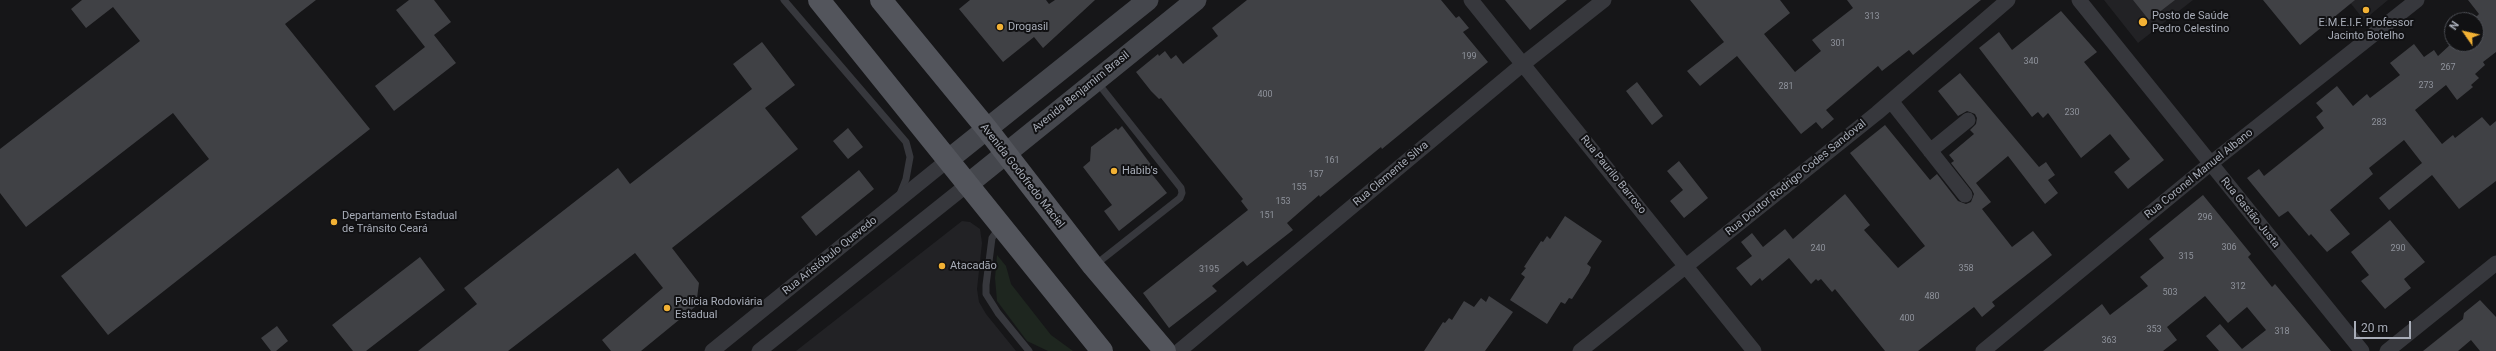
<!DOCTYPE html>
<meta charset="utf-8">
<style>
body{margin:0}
#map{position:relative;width:2496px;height:351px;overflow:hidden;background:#161618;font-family:Roboto,sans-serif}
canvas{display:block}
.north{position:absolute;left:2444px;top:12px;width:40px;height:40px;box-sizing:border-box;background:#111113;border:1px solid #4d4f55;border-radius:50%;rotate:304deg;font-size:11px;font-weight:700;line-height:16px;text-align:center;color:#a8adb8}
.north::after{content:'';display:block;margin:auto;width:14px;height:18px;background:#f2b134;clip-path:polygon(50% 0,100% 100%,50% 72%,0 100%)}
.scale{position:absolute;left:2354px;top:321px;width:57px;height:18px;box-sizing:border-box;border:2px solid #a8adb8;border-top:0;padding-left:5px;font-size:12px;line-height:14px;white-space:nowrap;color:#a8adb8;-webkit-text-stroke:3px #111113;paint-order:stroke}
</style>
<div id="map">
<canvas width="2496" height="351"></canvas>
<div class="north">N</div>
<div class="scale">20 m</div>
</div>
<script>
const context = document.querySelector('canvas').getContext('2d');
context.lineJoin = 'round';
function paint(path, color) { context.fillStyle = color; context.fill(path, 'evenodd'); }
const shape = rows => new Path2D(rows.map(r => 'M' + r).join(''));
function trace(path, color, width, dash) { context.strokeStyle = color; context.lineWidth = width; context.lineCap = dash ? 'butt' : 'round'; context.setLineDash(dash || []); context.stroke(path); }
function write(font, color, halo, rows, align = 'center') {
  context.font = font + ' Roboto,sans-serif'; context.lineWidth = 4; context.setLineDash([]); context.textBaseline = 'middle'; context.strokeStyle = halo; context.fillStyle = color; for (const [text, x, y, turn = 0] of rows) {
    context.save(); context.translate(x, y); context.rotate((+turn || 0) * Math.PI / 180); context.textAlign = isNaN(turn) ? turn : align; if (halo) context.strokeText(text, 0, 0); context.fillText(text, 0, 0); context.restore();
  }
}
paint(shape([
 [2104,0,2193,0,2138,43],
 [2348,0,2388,0,2364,20],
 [962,221,970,222,980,229,982,243,977,289,979,302,986,314,1016,351,796,351]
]), '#222225');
paint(shape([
 [997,255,1006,266,1011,284,1051,335,1073,351,1048,351,1027,341,997,301,995,278]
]), '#1e261f');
paint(shape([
 [82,0,316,0,285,24,370,129,108,335,61,276,209,159,173,113,26,227,0,193,0,149,140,41,113,7,86,28,71,9],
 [409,0,434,0,451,22,434,35,456,63,394,111,375,86,425,47,396,10],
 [970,0,1046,0,1049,4,1055,0,1095,0,1043,48,1034,37,1003,62,959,9],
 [1247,0,1441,0,1456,18,1459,16,1469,28,1463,32,1488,62,1382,149,1381,147,1320,197,1319,195,1287,223,1293,230,1247,266,1243,261,1212,286,1217,291,1169,328,1143,293,1248,210,1241,201,1243,199,1161,98,1159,99,1151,91,1136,72,1158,54,1159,56,1165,51,1171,59,1176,55,1183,64,1218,36,1212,28],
 [1505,0,1567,0,1530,30],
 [1690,0,1780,0,1790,13,1764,34,1795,72,1821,51,1812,40,1853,8,1847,0,1981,0,1913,55,1909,50,1882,71,1878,66,1826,110,1834,119,1822,129,1816,122,1801,134,1737,56,1700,86,1687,71,1724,42],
 [2133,0,2175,0,2149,20],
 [2263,0,2355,0,2300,45],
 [2468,0,2496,0,2496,52,2483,62,2485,65,2475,74,2479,78,2471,85,2473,87,2457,100,2446,85,2415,110,2442,144,2453,135,2455,138,2482,117,2490,126,2496,121,2496,181,2459,209,2432,175,2389,210,2379,198,2422,163,2404,140,2369,168,2373,174,2330,210,2350,234,2327,252,2311,234,2309,236,2288,211,2279,217,2247,178,2259,169,2264,176,2324,128,2316,117,2323,111,2316,103,2337,86,2353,106,2367,94,2370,98,2400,75,2390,63,2414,44,2424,57,2434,50,2438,56,2451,44,2476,44,2476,17,2479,14],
 [2061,11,2097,52,2084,62,2164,160,2128,189,2114,172,2130,159,2110,134,2081,158,2048,113,2043,118,2038,112,2032,117,1979,48,1999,32,2012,50],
 [762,42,795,85,765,108,798,149,672,248,699,283,696,306,641,351,611,351,602,340,663,288,635,253,508,351,418,351,477,304,464,288,618,168,630,184,752,89,733,64],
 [1960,73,2039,167,2046,162,2055,175,2048,180,2058,193,2045,204,2008,156,1976,183,1991,202,1982,209,2012,247,2033,231,2052,255,1992,302,1995,306,1982,317,1974,307,1918,351,1885,351,1835,289,1832,292,1821,279,1818,281,1816,279,1811,284,1789,258,1762,281,1760,278,1751,286,1736,268,1752,256,1741,242,1752,233,1763,247,1785,229,1793,239,1845,194,1870,225,1864,230,1898,268,1925,246,1850,153,1885,125,1930,180,1937,174,1958,201,1966,204,1971,202,1974,194,1972,190,1951,163,1954,161,1949,155,1974,134,1970,130,1976,124,1977,118,1975,114,1967,111,1958,116,1938,91],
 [1637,82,1663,116,1652,125,1626,91],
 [1122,126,1155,170,1151,173,1167,193,1119,231,1104,211,1112,205,1083,167,1090,161,1091,147,1116,128,1118,130],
 [848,128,863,147,848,159,833,141],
 [1679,161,1708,198,1684,218,1670,201,1683,190,1667,171],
 [859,170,874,189,816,236,801,217],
 [2203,195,2251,254,2248,257,2272,287,2275,284,2331,351,2219,351,2206,336,2220,324,2242,349,2266,330,2247,307,2228,323,2205,296,2167,327,2177,340,2163,351,2043,351,2102,304,2110,315,2148,286,2140,277,2164,258,2149,239],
 [1565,216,1602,241,1587,264,1591,267,1589,273,1572,299,1569,298,1565,304,1561,302,1547,324,1510,300,1525,277,1521,274,1526,268,1524,267,1541,241,1543,242,1547,236,1550,239],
 [2390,220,2425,262,2404,279,2411,288,2385,309,2361,281,2369,275,2351,252],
 [420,257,445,290,366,351,353,351,332,325],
 [1489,296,1513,312,1485,351,1424,351,1443,322,1445,323,1449,318,1452,320,1464,301,1474,307,1481,298,1486,302],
 [2480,300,2496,317,2496,351,2480,351,2471,340,2458,351,2423,351,2463,319,2464,313],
 [277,326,288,341,276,351,271,351,261,338]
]), '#404145');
trace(shape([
 [784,0,906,142,910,157,906,179,900,194],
 [999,228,992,238,986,285,986,294,998,313,1029,351],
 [1095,265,1180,198,1182,193,1181,188,1097,82]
]), '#37383d', 7);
trace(shape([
 [1471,0,1754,351],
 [2079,0,2362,351],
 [1891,101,1965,195],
 [1930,151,1968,120],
 [712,351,948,160],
 [759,351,967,185],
 [1179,351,1523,64,1604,0],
 [1580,351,1877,113,2008,0],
 [1983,351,2210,164,2417,0],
 [2387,351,2496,263]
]), '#37383d', 15);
trace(shape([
 [948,160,1148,0],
 [967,185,1196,0]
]), '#45474d', 21);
trace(shape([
 [819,0,1102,351],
 [881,0,987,129,1093,266,1165,351]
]), '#53555c', 22);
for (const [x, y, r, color] of [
 [2366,10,4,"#f2b134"],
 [2143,22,5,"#f2b134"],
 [1000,27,4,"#f2b134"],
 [1114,171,4,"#f2b134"],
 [334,222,4,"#f2b134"],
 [942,266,4,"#f2b134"],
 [667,308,4,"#f2b134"]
]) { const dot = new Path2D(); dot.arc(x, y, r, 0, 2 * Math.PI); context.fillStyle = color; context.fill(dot); trace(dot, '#111113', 1.5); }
write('9px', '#8e929b', null, [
 ["313",1872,17],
 ["301",1838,44],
 ["199",1469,57],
 ["340",2031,62],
 ["267",2448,68],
 ["273",2426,86],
 ["281",1786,87],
 ["400",1265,95],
 ["230",2072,113],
 ["283",2379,123],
 ["161",1332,161],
 ["157",1316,175],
 ["155",1299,188],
 ["153",1283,202],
 ["151",1267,216],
 ["296",2205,218],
 ["306",2229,248],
 ["240",1818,249],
 ["290",2398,249],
 ["315",2186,257],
 ["358",1966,269],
 ["3195",1209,270],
 ["312",2238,287],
 ["503",2170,293],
 ["480",1932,297],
 ["400",1907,319],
 ["353",2154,330],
 ["318",2282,332],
 ["363",2109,341]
]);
write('11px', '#a8adb8', '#111113', [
 ["Posto de Saúde",2152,16],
 ["Pedro Celestino",2152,29],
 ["E.M.E.I.F. Professor",2366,23,"center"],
 ["Jacinto Botelho",2366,36,"center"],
 ["Drogasil",1008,27],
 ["Habib's",1122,171],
 ["Departamento Estadual",342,216],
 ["de Trânsito Ceará",342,229],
 ["Atacadão",950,266],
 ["Polícia Rodoviária",675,302],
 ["Estadual",675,315]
], 'left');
write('11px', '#a8adb8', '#111113', [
 ["Avenida Benjamim Brasil",1081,92,-39],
 ["Rua Clemente Silva",1391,174,-40],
 ["Rua Coronel Manuel Albano",2199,174,-39],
 ["Rua Paurilo Barroso",1613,175,51],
 ["Avenida Godofredo Maciel",1022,176,52],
 ["Rua Doutor Rodrigo Codes Sandoval",1796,178,-39],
 ["Rua Gastão Justa",2250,213,51],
 ["Rua Aristóbulo Quevedo",830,256,-39]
]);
</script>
